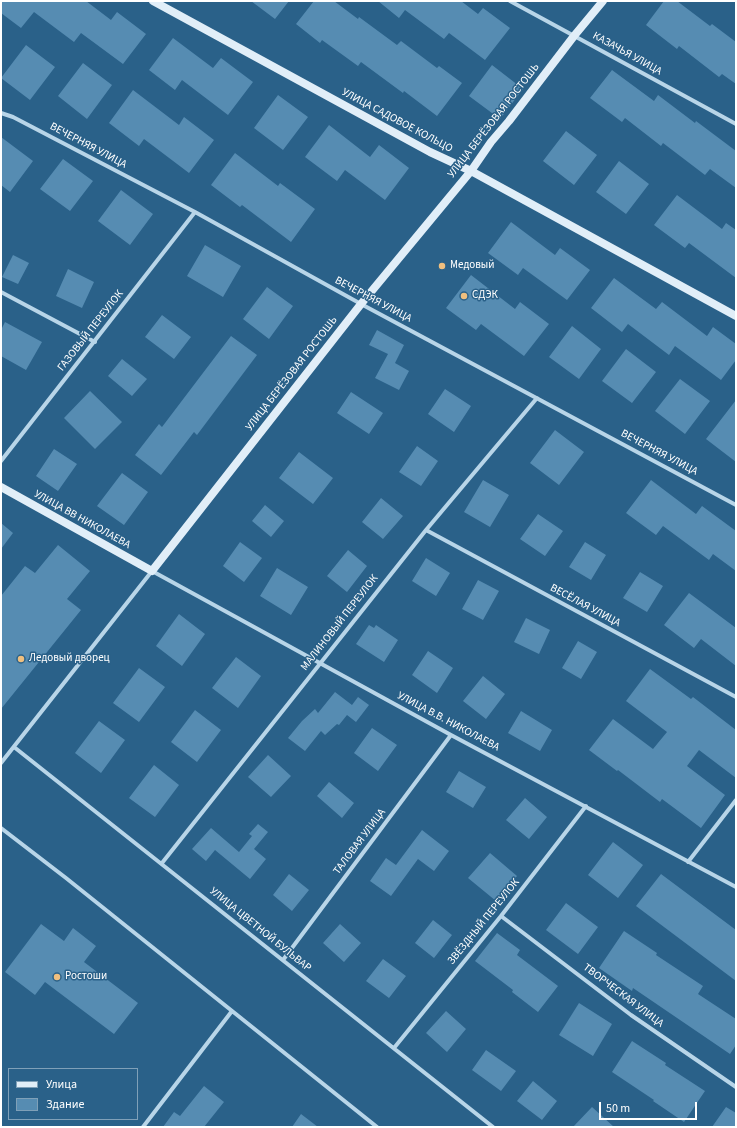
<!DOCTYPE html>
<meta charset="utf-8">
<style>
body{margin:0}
#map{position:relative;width:737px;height:1128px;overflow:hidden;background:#2a6189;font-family:"Source Sans 3",sans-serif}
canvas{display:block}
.frame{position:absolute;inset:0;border:2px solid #fff;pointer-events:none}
.legend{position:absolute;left:8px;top:1068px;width:130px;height:52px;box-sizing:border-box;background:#2a6189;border:1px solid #7fa0b8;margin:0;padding:5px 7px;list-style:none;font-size:12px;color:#fff}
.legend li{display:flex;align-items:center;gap:8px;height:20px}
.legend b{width:20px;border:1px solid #7fa0b8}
.scale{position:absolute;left:599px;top:1102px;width:98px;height:18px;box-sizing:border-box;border:2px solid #fff;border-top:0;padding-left:5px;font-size:12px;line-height:14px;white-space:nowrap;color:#fff;-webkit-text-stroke:3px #2a6189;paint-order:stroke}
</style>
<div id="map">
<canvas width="737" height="1128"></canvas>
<div class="frame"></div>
<ul class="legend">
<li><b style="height:5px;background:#e1eef8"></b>Улица</li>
<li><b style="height:11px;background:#568cb2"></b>Здание</li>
</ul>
<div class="scale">50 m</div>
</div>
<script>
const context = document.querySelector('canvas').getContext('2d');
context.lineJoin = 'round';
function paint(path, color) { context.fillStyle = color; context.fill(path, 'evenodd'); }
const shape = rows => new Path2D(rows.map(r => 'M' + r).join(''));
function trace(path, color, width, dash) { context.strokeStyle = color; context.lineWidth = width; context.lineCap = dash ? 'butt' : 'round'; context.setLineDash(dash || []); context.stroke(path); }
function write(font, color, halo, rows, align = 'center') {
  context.font = font + ' "Source Sans 3",sans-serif'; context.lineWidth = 3; context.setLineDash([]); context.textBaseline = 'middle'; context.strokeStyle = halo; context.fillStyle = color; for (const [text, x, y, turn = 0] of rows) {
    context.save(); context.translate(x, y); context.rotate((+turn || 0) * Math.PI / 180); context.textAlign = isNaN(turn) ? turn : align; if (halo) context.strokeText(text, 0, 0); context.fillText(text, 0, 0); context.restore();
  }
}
paint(shape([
 [1,1,86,1,111,20,117,12,146,34,123,64,81,33,74,42,34,12,21,28,1,13],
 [251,1,289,1,275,19],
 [314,1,334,1,358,19,359,17,397,45,401,41,437,68,439,66,462,83,437,116,404,91,403,93,361,62,358,66,322,40,320,43,296,24],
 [378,1,461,1,478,14,483,8,510,28,485,60,449,33,444,39,405,10,399,18],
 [664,1,677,1,710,26,712,24,736,42,736,84,722,74,719,77,679,46,677,49,646,25],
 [173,38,213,68,221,58,253,82,228,115,182,80,175,90,149,70],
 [26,45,55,67,30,100,1,78],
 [83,63,112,85,87,119,58,96],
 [492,65,523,89,500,119,469,96],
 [612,70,654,101,658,95,695,123,696,121,736,151,736,188,710,169,705,175,663,143,661,146,625,118,622,122,590,98],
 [133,90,179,125,184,117,214,140,189,173,144,139,139,146,109,123],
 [278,95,308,117,283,150,254,128],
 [329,125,370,157,379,145,409,168,385,200,345,170,337,181,305,157],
 [566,131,597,155,574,185,543,161],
 [1,137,33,161,10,192,1,185],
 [235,153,278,186,280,183,315,209,291,242,242,205,240,207,211,185],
 [63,159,93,181,70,211,40,189],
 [619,161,649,184,626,214,596,192],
 [121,190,153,214,130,245,98,221],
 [677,195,722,229,726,223,736,230,736,278,689,243,685,248,654,225],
 [511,222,555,255,560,248,590,270,567,300,523,268,518,275,488,253],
 [205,245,241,266,223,297,187,276],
 [13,255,29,263,18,284,2,277],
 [68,269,94,282,82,308,56,296],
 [471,275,515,309,520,302,549,324,524,356,481,324,476,330,446,308],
 [614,278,656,309,662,302,707,336,713,327,736,344,736,360,721,380,675,346,669,355,628,324,622,332,591,308],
 [267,287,293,306,269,339,243,319],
 [162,315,191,337,174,359,145,337],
 [5,322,42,342,26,370,1,356,1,330],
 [572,326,601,349,579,379,549,357],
 [377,330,404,345,395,363,409,371,399,390,375,378,388,354,369,345],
 [231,336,257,355,197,435,194,432,161,475,135,455,159,424,162,427],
 [626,349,656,372,632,403,602,381],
 [122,359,147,379,132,396,108,376],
 [680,379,710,401,685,434,655,411],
 [445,389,471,406,454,432,428,414],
 [90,391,122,422,95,449,64,418],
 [351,392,383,413,369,434,337,413],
 [736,400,736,462,706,439],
 [555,430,584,452,559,485,530,463],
 [417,446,438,461,421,486,399,472],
 [54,449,77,464,58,491,36,476],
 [299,452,333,478,313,504,279,478],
 [122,473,148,492,124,525,97,506],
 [483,480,509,495,490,527,464,512],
 [651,480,696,514,702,506,736,531,736,571,713,554,709,560,663,526,656,535,626,513],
 [381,498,403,516,383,539,362,522],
 [265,505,284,521,271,537,252,521],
 [538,514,563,531,545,556,520,539],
 [1,523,13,533,1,549],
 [240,542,262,558,244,582,223,566],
 [585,542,606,555,591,580,569,567],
 [58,545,90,571,67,599,81,610,1,709,1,596,25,566,35,573],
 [348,550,367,566,347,592,327,576],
 [426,558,450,573,436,596,412,581],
 [277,568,308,587,291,615,260,596],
 [640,572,663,586,647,612,623,598],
 [478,580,499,591,483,620,462,609],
 [689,593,736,628,736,666,701,639,694,648,664,625],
 [179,614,205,634,182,666,156,646],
 [526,618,550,630,539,654,514,642],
 [369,625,374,628,376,625,398,640,384,662,356,644],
 [578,641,597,652,581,679,562,668],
 [428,651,453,668,437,693,412,675],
 [236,657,261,676,238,708,212,688],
 [139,668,165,687,139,722,113,703],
 [650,669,691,699,693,697,736,730,736,778,699,750,687,766,725,795,701,828,662,799,660,802,618,770,617,771,589,750,613,719,653,749,667,732,626,701],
 [483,676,505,694,486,719,463,701],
 [335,692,352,705,358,697,369,705,356,722,347,715,339,725,337,724,325,735,321,731,305,751,288,738,302,721,315,709,318,713],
 [195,710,221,730,197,762,171,742],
 [521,711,552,730,540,751,508,733],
 [99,721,125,740,101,773,75,753],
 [372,728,397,745,378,771,354,753],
 [268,755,291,776,271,797,248,777],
 [154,765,179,785,155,817,129,798],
 [459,771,486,787,473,808,446,792],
 [329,782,354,803,342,818,317,796],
 [525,798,547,817,529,839,506,820],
 [258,824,268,832,254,849,266,859,250,879,215,850,206,861,192,849,211,828,239,852,252,836,249,834],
 [422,830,449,851,434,871,418,859,391,896,370,881,386,858,396,865],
 [613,842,643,865,618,898,588,875],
 [490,853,517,876,496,901,468,878],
 [289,874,309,890,292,911,273,895],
 [661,874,736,930,736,981,636,906],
 [566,903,598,927,578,954,546,930],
 [433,920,452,935,434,958,415,943],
 [41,924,64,941,73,928,96,946,84,962,138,1003,114,1034,45,982,35,995,5,972],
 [340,924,361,943,344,962,323,943],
 [624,931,657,953,656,955,703,986,698,994,736,1019,736,1045,730,1054,633,988,632,991,599,968],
 [497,933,520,950,517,955,558,986,538,1012,512,992,513,990,475,961],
 [383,959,406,976,389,998,366,981],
 [579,1003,612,1024,593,1056,559,1035],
 [446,1011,466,1029,447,1052,426,1033],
 [632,1041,666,1063,665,1065,705,1091,684,1122,653,1101,654,1100,612,1072],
 [486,1050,516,1071,501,1091,472,1070],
 [533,1081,557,1101,542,1120,517,1101],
 [204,1086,224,1102,204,1127,163,1127,174,1112,180,1116],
 [592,1107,614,1127,573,1127],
 [726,1107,736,1113,736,1127,712,1127],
 [301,1114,318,1127,292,1127]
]), '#568cb2');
trace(shape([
 [510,1,736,124],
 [1,113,13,117,195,212,361,304,736,505],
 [1,292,95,342],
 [1,461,195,212],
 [426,530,736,697],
 [14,747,493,1127],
 [1,763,152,571,451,735,736,887],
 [1,828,66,878,377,1127],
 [688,862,736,800],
 [162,863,426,530,537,398],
 [501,916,631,1015,736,1087],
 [283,960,451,735],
 [394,1048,501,916,586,806],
 [143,1127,232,1011]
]), '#b8d5e8', 4);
trace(shape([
 [153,1,430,152,471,171,736,316],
 [1,487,152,571,361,304,471,171,491,142,509,121,574,36,603,1]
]), '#e1eef8', 8);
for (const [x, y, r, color] of [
 [442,266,4,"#efbf7f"],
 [464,296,4,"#efbf7f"],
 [21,659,4,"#efbf7f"],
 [57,977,4,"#efbf7f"]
]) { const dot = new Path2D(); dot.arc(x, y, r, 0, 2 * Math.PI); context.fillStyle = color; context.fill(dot); trace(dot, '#2a6189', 1.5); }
write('11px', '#fff', '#2a6189', [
 ["КАЗАЧЬЯ УЛИЦА",627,54,29],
 ["УЛИЦА САДОВОЕ КОЛЬЦО",397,121,28],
 ["УЛИЦА БЕРЁЗОВАЯ РОСТОШЬ",494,121,-52],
 ["ВЕЧЕРНЯЯ УЛИЦА",88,146,28],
 ["ВЕЧЕРНЯЯ УЛИЦА",373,300,28],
 ["ГАЗОВЫЙ ПЕРЕУЛОК",91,331,-52],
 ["УЛИЦА БЕРЁЗОВАЯ РОСТОШЬ",292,374,-52],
 ["ВЕЧЕРНЯЯ УЛИЦА",659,453,28],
 ["УЛИЦА ВВ НИКОЛАЕВА",82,520,29],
 ["ВЕСЁЛАЯ УЛИЦА",585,606,28],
 ["МАЛИНОВЫЙ ПЕРЕУЛОК",340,623,-52],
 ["УЛИЦА В.В. НИКОЛАЕВА",448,722,28],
 ["ТАЛОВАЯ УЛИЦА",360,842,-53],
 ["ЗВЁЗДНЫЙ ПЕРЕУЛОК",484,922,-51],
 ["УЛИЦА ЦВЕТНОЙ БУЛЬВАР",260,930,39],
 ["ТВОРЧЕСКАЯ УЛИЦА",623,996,37]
]);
write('11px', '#fff', '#2a6189', [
 ["Медовый",450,266],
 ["СДЭК",472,296],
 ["Ледовый дворец",29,659],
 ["Ростоши",65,977]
], 'left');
</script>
